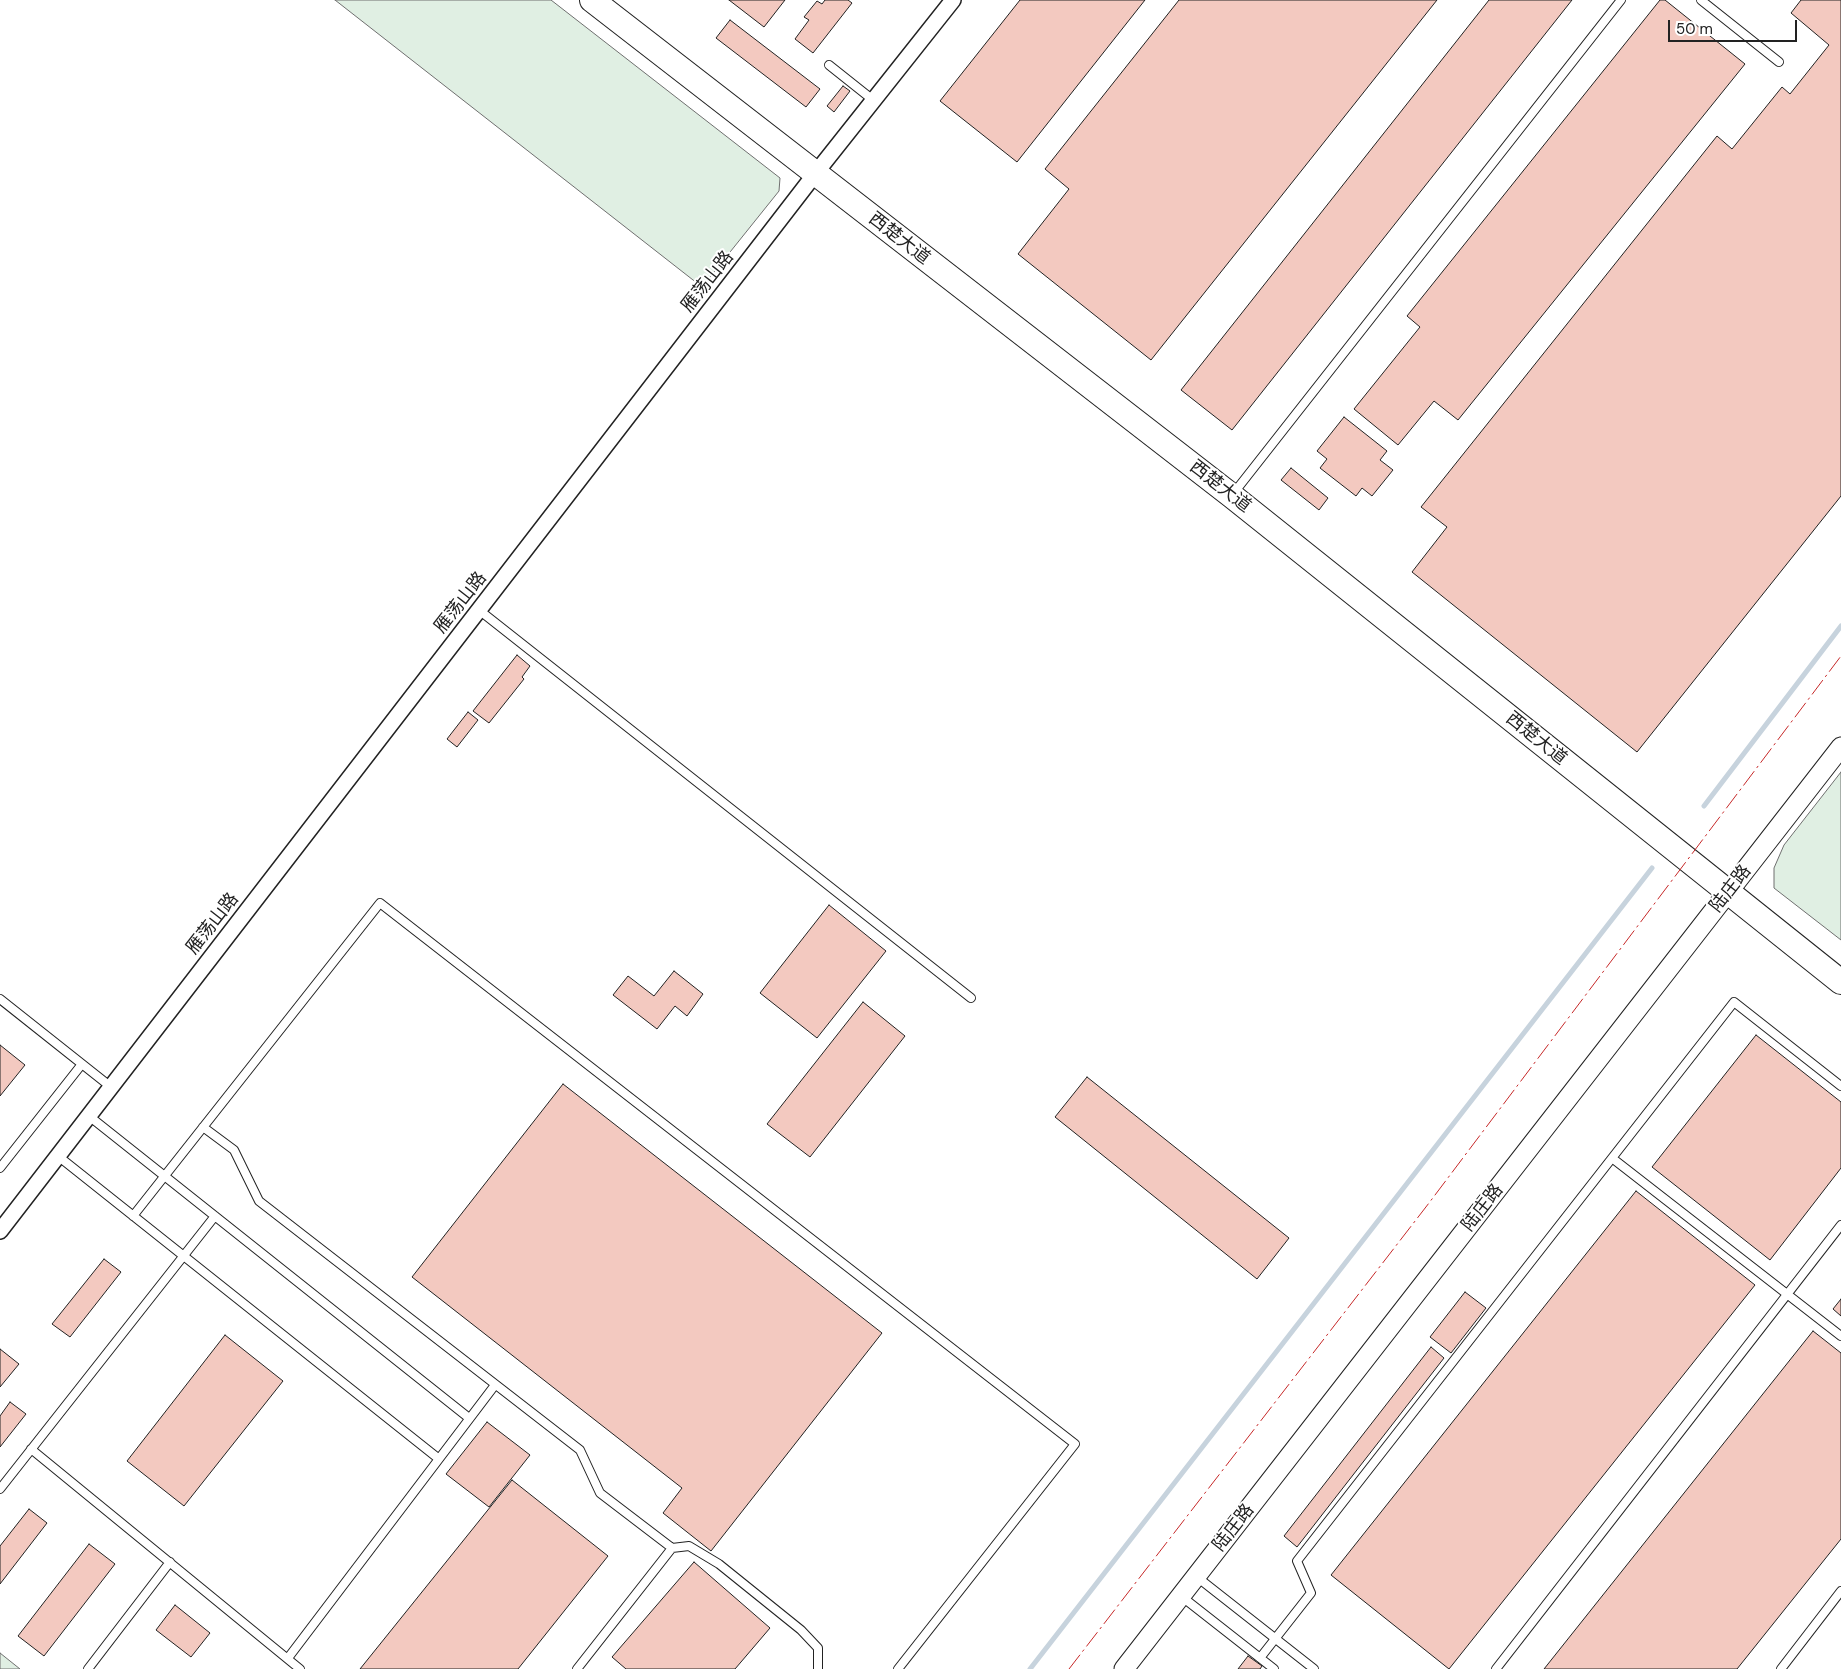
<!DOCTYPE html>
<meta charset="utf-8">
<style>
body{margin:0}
#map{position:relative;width:1841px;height:1669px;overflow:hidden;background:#fff;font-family:"DM Sans",sans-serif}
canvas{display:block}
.scale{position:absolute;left:1668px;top:20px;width:129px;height:22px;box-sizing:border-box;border:2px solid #222;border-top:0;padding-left:6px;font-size:15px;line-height:18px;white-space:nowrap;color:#222;-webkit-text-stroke:4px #fff;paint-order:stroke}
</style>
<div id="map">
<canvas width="1841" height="1669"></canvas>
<div class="scale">50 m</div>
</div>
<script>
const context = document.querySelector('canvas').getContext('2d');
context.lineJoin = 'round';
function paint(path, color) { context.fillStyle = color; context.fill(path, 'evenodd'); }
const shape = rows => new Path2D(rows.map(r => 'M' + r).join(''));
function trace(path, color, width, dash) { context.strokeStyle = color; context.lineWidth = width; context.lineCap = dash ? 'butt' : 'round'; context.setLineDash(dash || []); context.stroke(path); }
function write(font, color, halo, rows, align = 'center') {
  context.font = font + ' "DM Sans","Noto Sans SC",sans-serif'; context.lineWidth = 4; context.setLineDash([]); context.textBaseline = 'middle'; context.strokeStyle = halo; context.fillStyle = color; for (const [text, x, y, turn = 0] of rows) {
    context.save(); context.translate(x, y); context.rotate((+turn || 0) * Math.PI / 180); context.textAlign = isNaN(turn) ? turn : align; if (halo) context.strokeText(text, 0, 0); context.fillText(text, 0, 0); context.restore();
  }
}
const green = shape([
 [335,0,551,0,780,178,779,191,702,287,335,0],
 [1841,772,1841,940,1774,888,1774,868,1784,845,1841,772],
 [0,1653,20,1669,0,1669,0,1653]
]);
paint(green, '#e0efe3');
trace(green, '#6f6f6f', 1);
trace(shape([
 [1704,806,1841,626],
 [1030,1669,1652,868]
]), '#c7d3dd', 5);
const building = shape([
 [729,0,785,0,764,27,729,0],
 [825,0,848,0,852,3,813,53,795,39,809,20,804,17,817,1,822,4,825,0],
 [1020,0,1145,0,1017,162,940,101,1020,0],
 [1179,0,1437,0,1151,360,1018,254,1069,189,1045,169,1179,0],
 [1489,0,1572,0,1232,430,1181,390,1489,0],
 [1660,0,1665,0,1745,64,1458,420,1434,401,1398,445,1354,409,1420,327,1407,316,1660,0],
 [1801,0,1841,0,1841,496,1637,752,1412,572,1447,527,1421,507,1717,136,1732,149,1782,87,1790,94,1829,45,1791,13,1801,0],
 [730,20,820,89,806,107,716,38,730,20],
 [843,86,850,91,834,112,827,106,843,86],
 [1344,417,1387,451,1380,460,1393,470,1372,496,1362,488,1356,496,1320,468,1327,459,1317,451,1344,417],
 [1291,468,1328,498,1319,510,1281,480,1291,468],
 [517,655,530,666,522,677,524,679,489,723,473,711,517,655],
 [468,712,478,720,457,747,447,739,468,712],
 [829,905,886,951,817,1038,760,993,829,905],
 [674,971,703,994,687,1016,675,1006,657,1029,613,995,628,976,654,996,674,971],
 [863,1002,905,1036,810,1157,767,1124,863,1002],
 [1756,1035,1841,1102,1841,1168,1770,1260,1652,1167,1756,1035],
 [0,1045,25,1065,0,1096,0,1045],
 [1087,1077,1289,1238,1257,1279,1055,1117,1087,1077],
 [563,1084,882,1333,711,1551,663,1513,682,1488,412,1277,563,1084],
 [1636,1191,1755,1285,1449,1669,1331,1575,1636,1191],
 [104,1259,121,1272,70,1337,52,1324,104,1259],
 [1465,1292,1486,1308,1451,1353,1430,1337,1465,1292],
 [1841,1299,1841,1316,1833,1309,1841,1299],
 [1813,1331,1841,1353,1841,1539,1737,1669,1544,1669,1813,1331],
 [225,1335,283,1381,184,1506,127,1461,225,1335],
 [1431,1347,1444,1358,1297,1547,1284,1536,1431,1347],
 [0,1349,19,1364,0,1387,0,1349],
 [10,1402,26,1414,0,1447,0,1416,10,1402],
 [487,1422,530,1455,489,1507,446,1474,487,1422],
 [512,1480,608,1556,518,1669,360,1669,512,1480],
 [29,1509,47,1523,0,1584,0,1546,29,1509],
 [89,1544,115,1564,44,1656,18,1636,89,1544],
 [694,1562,770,1628,735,1669,626,1669,612,1657,694,1562],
 [175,1605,210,1633,191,1657,156,1630,175,1605],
 [1248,1656,1262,1666,1260,1669,1238,1669,1248,1656]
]);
paint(building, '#f3c9c0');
trace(building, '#222', 1);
const service = shape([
 [1701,0,1779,62],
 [829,65,873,100],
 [1233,494,1621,0],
 [479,610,971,998],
 [0,999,111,1087],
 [89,1116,469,1418],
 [203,1127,234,1150,259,1201,580,1450,600,1493,672,1548],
 [58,1156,439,1459],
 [1612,1158,1841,1336],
 [0,1168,82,1064],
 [133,1216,380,903,1075,1444,898,1669],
 [31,1449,300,1669],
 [0,1489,215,1216],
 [1197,1577,1314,1669],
 [1181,1596,1274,1669],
 [288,1658,495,1385],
 [1260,1658,1311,1593,1297,1561,1734,1002,1841,1086],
 [88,1669,170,1562],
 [577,1669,672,1548,689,1546,719,1564,801,1630,818,1648,818,1669],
 [1496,1669,1841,1225],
 [1781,1669,1841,1591]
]);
const minor = shape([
 [0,1231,815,174,953,0]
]);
const tertiary = shape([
 [1124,1669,1841,747]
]);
const primary = shape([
 [592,0,1232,496,1841,982]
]);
trace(service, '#222', 10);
trace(minor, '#222', 18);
trace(tertiary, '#222', 21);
trace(primary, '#222', 26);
trace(service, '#fff', 8);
trace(minor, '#fff', 15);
trace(tertiary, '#fff', 19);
trace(primary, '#fff', 24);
trace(shape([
 [1069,1669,1429,1203,1841,656]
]), '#c62828', 1, [18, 4, 2.5, 4]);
write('18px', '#222', '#fff', [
 ["西楚大道",899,239,38],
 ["雁荡山路",708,282,-52],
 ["西楚大道",1220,487,38],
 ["雁荡山路",461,603,-52],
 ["西楚大道",1536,739,39],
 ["陆庄路",1731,889,-52],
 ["雁荡山路",213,924,-52],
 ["陆庄路",1483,1208,-52],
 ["陆庄路",1234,1528,-52]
]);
</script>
